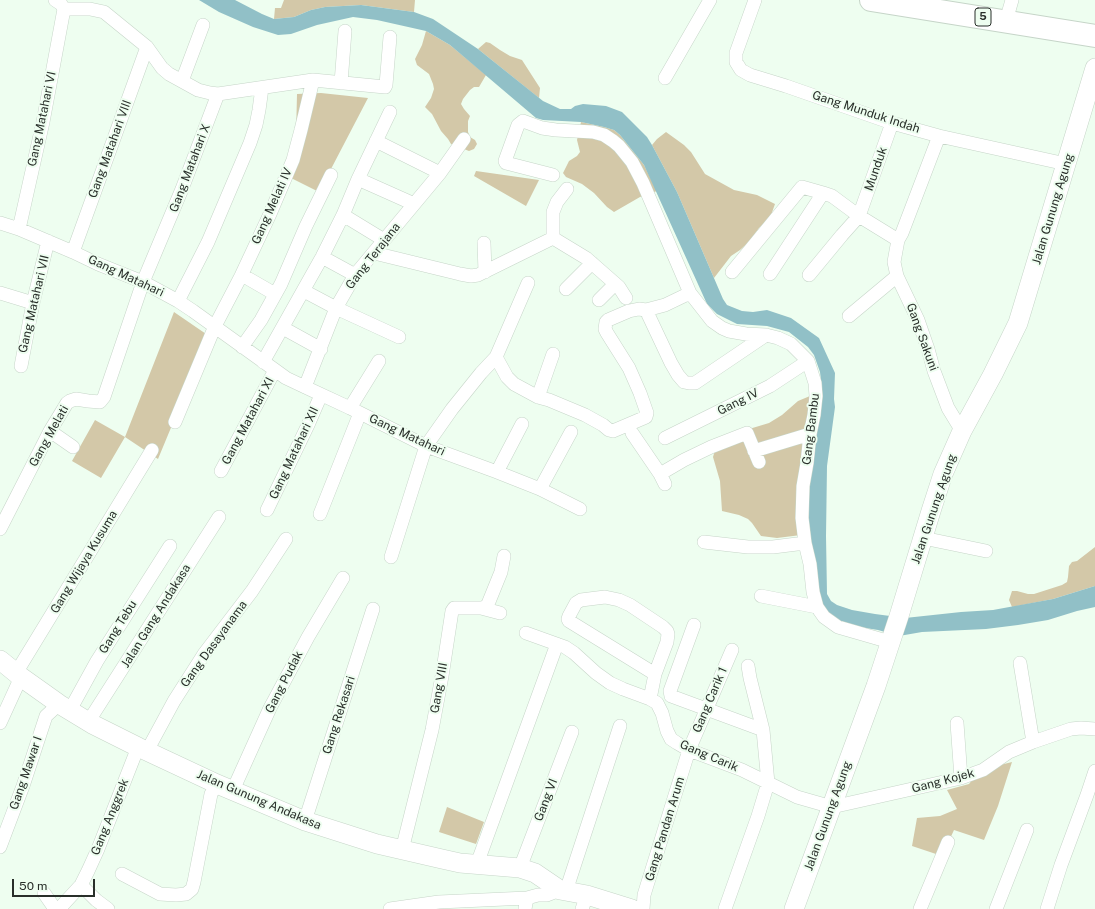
<!DOCTYPE html>
<style>
body{margin:0}
#map{position:relative;width:1095px;height:909px;overflow:hidden;background:#eefef0;font-family:"Public Sans",sans-serif}
canvas{display:block}
.scale{position:absolute;left:12px;top:879px;width:83px;height:18px;box-sizing:border-box;border:2px solid #292f2a;border-top:0;padding-left:5px;font-size:12px;line-height:14px;white-space:nowrap;color:#292f2a;-webkit-text-stroke:3px #eefef0;paint-order:stroke}
</style>
<div id="map">
<canvas width="1095" height="909"></canvas>
<div class="scale">50 m</div>
</div>
<script>
const context = document.querySelector('canvas').getContext('2d');
context.lineJoin = 'round';
function paint(path, color) { context.fillStyle = color; context.fill(path, 'evenodd'); }
const shape = rows => new Path2D(rows.map(r => 'M' + r).join(''));
function trace(path, color, width, dash) { context.strokeStyle = color; context.lineWidth = width; context.lineCap = dash ? 'butt' : 'round'; context.setLineDash(dash || []); context.stroke(path); }
function write(font, color, halo, rows, align = 'center') {
  context.font = font + ' "Public Sans",sans-serif'; context.lineWidth = 4; context.setLineDash([]); context.textBaseline = 'middle'; context.strokeStyle = halo; context.fillStyle = color; for (const [text, x, y, turn = 0] of rows) {
    context.save(); context.translate(x, y); context.rotate((+turn || 0) * Math.PI / 180); context.textAlign = isNaN(turn) ? turn : align; if (halo) context.strokeText(text, 0, 0); context.fillText(text, 0, 0); context.restore();
  }
}
paint(shape([
 [284,0,415,0,414,12,361,5,325,7,311,10,294,17,274,19,275,8,281,8],
 [426,31,450,45,486,75,479,87,474,87,470,90,463,99,461,104,464,109,470,116,468,121,468,132,470,137,475,140,477,144,474,149,469,151,451,144,448,139,441,131,432,114,425,107,431,98,434,89,433,84,429,74,417,65,415,59,422,45],
 [486,42,490,43,500,50,510,56,522,60,540,88,539,98,478,49],
 [321,93,368,98,319,192,283,174,296,136,297,94],
 [581,122,604,127,614,130,620,135,644,165,657,191,640,197,614,212,607,207,594,193,582,184,566,177,563,173,569,161,577,156,580,152,577,140],
 [666,132,684,145,691,152,705,174,734,190,757,195,775,204,770,218,759,228,749,242,740,250,731,256,714,278,677,192,652,145,657,139],
 [476,171,539,180,526,206,474,176],
 [174,312,209,336,158,459,125,437,101,478,72,461,95,420,125,437],
 [810,396,809,534,777,538,761,536,752,523,748,519,739,515,722,511,720,481,713,457,716,447,726,436,769,423,782,415,798,401],
 [1095,547,1095,586,1053,599,1012,607,1009,600,1012,591,1017,591,1028,594,1034,594,1062,585,1067,582,1068,577,1069,566,1072,562,1077,561],
 [1012,762,998,806,984,840,954,830,942,856,912,846,917,818,940,816,957,809,947,790,969,784,980,770],
 [447,807,484,822,476,844,439,832]
]), '#d3c8a8');
paint(shape([
 [199,0,235,0,262,14,274,19,294,17,311,10,325,7,361,5,414,12,433,19,478,49,543,101,560,109,571,109,575,106,583,104,606,106,622,112,647,137,652,145,677,192,723,299,727,305,742,311,753,312,767,310,791,318,819,338,835,373,834,399,835,407,827,466,826,536,827,594,831,601,837,605,852,610,875,614,905,618,961,612,993,610,1053,599,1095,586,1095,607,1077,611,1048,620,1018,625,986,629,922,632,899,636,878,630,853,626,839,622,823,610,809,534,808,481,821,393,821,380,820,372,814,355,808,347,789,332,767,326,737,324,717,314,707,304,644,165,620,135,614,130,604,127,581,122,543,120,536,118,450,45,426,31,377,20,353,17,317,25,291,34,278,35,253,27,219,12]
]), '#91c0c7');
const street = shape([
 [55,0,61,4,64,9,90,9,104,12,147,47,162,68,169,74,198,90,210,93,218,94],
 [755,0,736,53,736,62,741,70,750,75,786,86,892,123,939,136,1066,164],
 [1006,21,1012,0],
 [665,78,710,0],
 [182,81,203,25],
 [341,83,345,31],
 [939,136,902,233,898,240,894,262,897,276,918,320,928,349,934,371,948,408,962,431],
 [376,141,440,173],
 [553,175,506,163,505,161,518,125,523,121,542,128,556,130,593,132,604,135,613,141,619,146,632,162,643,183,690,293,712,321,722,328,729,331,746,334,766,335,778,338,791,344,808,361,815,383,816,396,814,415,810,434,807,463,803,486,802,518,805,543,810,564,813,592,817,607,824,617,838,627,890,642],
 [358,179,414,204],
 [343,215,384,240],
 [0,223,19,229,73,252,98,264,143,282,178,301,193,311,275,370,286,378,305,387,350,408,426,446,497,472,540,489,580,509],
 [19,229,43,122,64,9],
 [553,238,586,258,619,287,626,298],
 [484,243,485,272],
 [73,252,147,47],
 [374,253,460,274,471,276,478,275,553,238,553,212,557,202,567,189],
 [322,257,355,275],
 [732,272,802,187,823,193,832,196,859,216,892,123],
 [770,274,823,193],
 [809,275,842,235,859,216,898,240],
 [249,279,275,294],
 [566,289,592,263],
 [304,291,336,308,399,337],
 [0,293,33,303],
 [599,300,615,284],
 [178,301,208,242,250,143,256,125,259,110,262,88],
 [646,310,671,363,678,375,684,382,689,383,695,383,766,335],
 [849,316,897,276],
 [283,328,321,349],
 [242,347,261,320,281,284,306,226,331,175],
 [496,357,528,283],
 [263,362,322,257,343,215,358,179,390,112],
 [21,366,33,303,48,241],
 [305,387,336,308,355,275,440,173,464,139],
 [538,397,553,354],
 [350,408,379,361],
 [175,422,215,326,241,276,270,214,293,160,301,130,313,80],
 [50,431,73,447],
 [632,433,660,474,665,484],
 [665,438,770,386,808,361],
 [754,451,810,434],
 [221,471,275,370],
 [497,472,522,424],
 [660,474,684,460,711,447,747,433,759,462],
 [540,489,571,432],
 [267,510,308,425,321,395],
 [320,514,360,413],
 [0,529,50,431,67,403,70,401,76,399,88,401,100,402,104,397,143,282,182,189,218,94,313,80,385,87,386,85,390,37],
 [923,538,986,551],
 [704,542,748,547,773,547,805,543],
 [391,557,426,446,452,409,481,373,496,357,507,377,514,384,538,397,549,400,585,415,603,425,609,430,613,431,646,417,647,413,640,393,629,368,607,333,605,329,606,322,608,320,629,311,639,309,646,310,665,305,690,293],
 [761,596,817,607],
 [481,608,500,613],
 [694,625,670,691,671,696,763,730],
 [526,633,565,647,574,653,596,673,610,683,623,689,650,699,657,703,662,713,667,731,671,739,677,743,689,750,742,770,797,797,832,807,961,778,983,770,1009,752,1033,742,1071,729,1081,728,1095,729],
 [1020,663,1033,742],
 [16,673,152,450],
 [650,699,655,674,667,642,668,634,667,631,663,627,630,605,619,600,605,597,581,600,576,603,569,616,568,619,569,621,655,674],
 [70,710,97,661,170,546],
 [0,723,21,677],
 [957,723,961,778],
 [92,724,92,716,219,517],
 [147,751,174,701,204,654,252,591,286,539],
 [233,790,270,708,308,637,343,578],
 [305,821,373,609],
 [0,847,23,786,46,716,59,704],
 [402,850,432,730,442,676,452,611,454,608,481,608,485,607,488,604,501,572,504,556],
 [477,864,557,644],
 [520,868,572,732],
 [122,874,160,894,176,895,186,894,192,889,194,882,211,794,217,784],
 [81,885,96,900,108,909],
 [566,891,620,726],
 [44,893,55,909],
 [59,909,81,885,88,871,98,849,138,747],
 [390,909,439,902,527,898],
 [525,909,527,898,538,895,547,895,560,890],
 [582,909,587,895],
 [643,909,644,895,689,750,732,650],
 [725,909,758,816,768,783,763,730,750,678,748,666],
 [920,909,948,842],
 [996,909,1027,830],
 [1047,909,1061,865,1087,795,1095,771]
]);
const secondary = shape([
 [0,660,21,677,59,704,92,724,138,747,217,784,305,821,377,844,442,859,460,863,520,868,535,873,560,890,587,895,632,909],
 [794,909,876,686,899,616,931,511,943,474,962,431,993,374,1018,323,1095,68]
]);
const highway = shape([
 [871,0,1095,36]
]);
trace(street, '#c6d5c8', 14);
trace(secondary, '#c6d5c8', 20);
trace(highway, '#c6d5c8', 24);
trace(street, '#fff', 13);
trace(secondary, '#fff', 19);
trace(highway, '#fff', 22);
for (const [x, y, w] of [
 [983,17,16]
]) { const box = new Path2D(); box.roundRect(x - w / 2, y - 9, w, 18, 3); context.fillStyle = '#eefef0'; context.fill(box); trace(box, '#292f2a', 1); }
write('bold 11px', '#292f2a', null, [
 ["5",983,17]
]);
write('12px', '#292f2a', '#eefef0', [
 ["Gang Munduk Indah",866,112,18],
 ["Gang Matahari VI",42,119,-78],
 ["Gang Matahari VIII",110,149,-70],
 ["Gang Matahari X",190,168,-69],
 ["Munduk",876,169,-71],
 ["Gang Melati IV",272,206,-66],
 ["Jalan Gunung Agung",1053,209,-73],
 ["Gang Terajana",373,256,-52],
 ["Gang Matahari",126,276,25],
 ["Gang Matahari VII",34,304,-77],
 ["Gang Sakuni",922,337,70],
 ["Gang IV",738,402,-27],
 ["Gang Matahari XI",248,421,-62],
 ["Gang Bambu",811,429,-83],
 ["Gang Matahari",407,435,25],
 ["Gang Melati",49,436,-61],
 ["Gang Matahari XII",294,453,-65],
 ["Jalan Gunung Agung",934,509,-71],
 ["Gang Wijaya Kusuma",84,562,-59],
 ["Jalan Gang Andakasa",156,616,-58],
 ["Gang Tebu",118,627,-58],
 ["Gang Dasayanama",214,644,-54],
 ["Gang Pudak",284,682,-63],
 ["Gang VIII",439,688,-80],
 ["Gang Carik 1",710,700,-67],
 ["Gang Rekasari",339,715,-72],
 ["Gang Carik",709,756,23],
 ["Gang Mawar I",26,773,-71],
 ["Gang Kojek",943,781,-15],
 ["Jalan Gunung Andakasa",259,800,23],
 ["Gang VI",546,800,-69],
 ["Jalan Gunung Agung",828,816,-70],
 ["Gang Anggrek",110,817,-68],
 ["Gang Pandan Arum",665,829,-73]
]);
</script>
